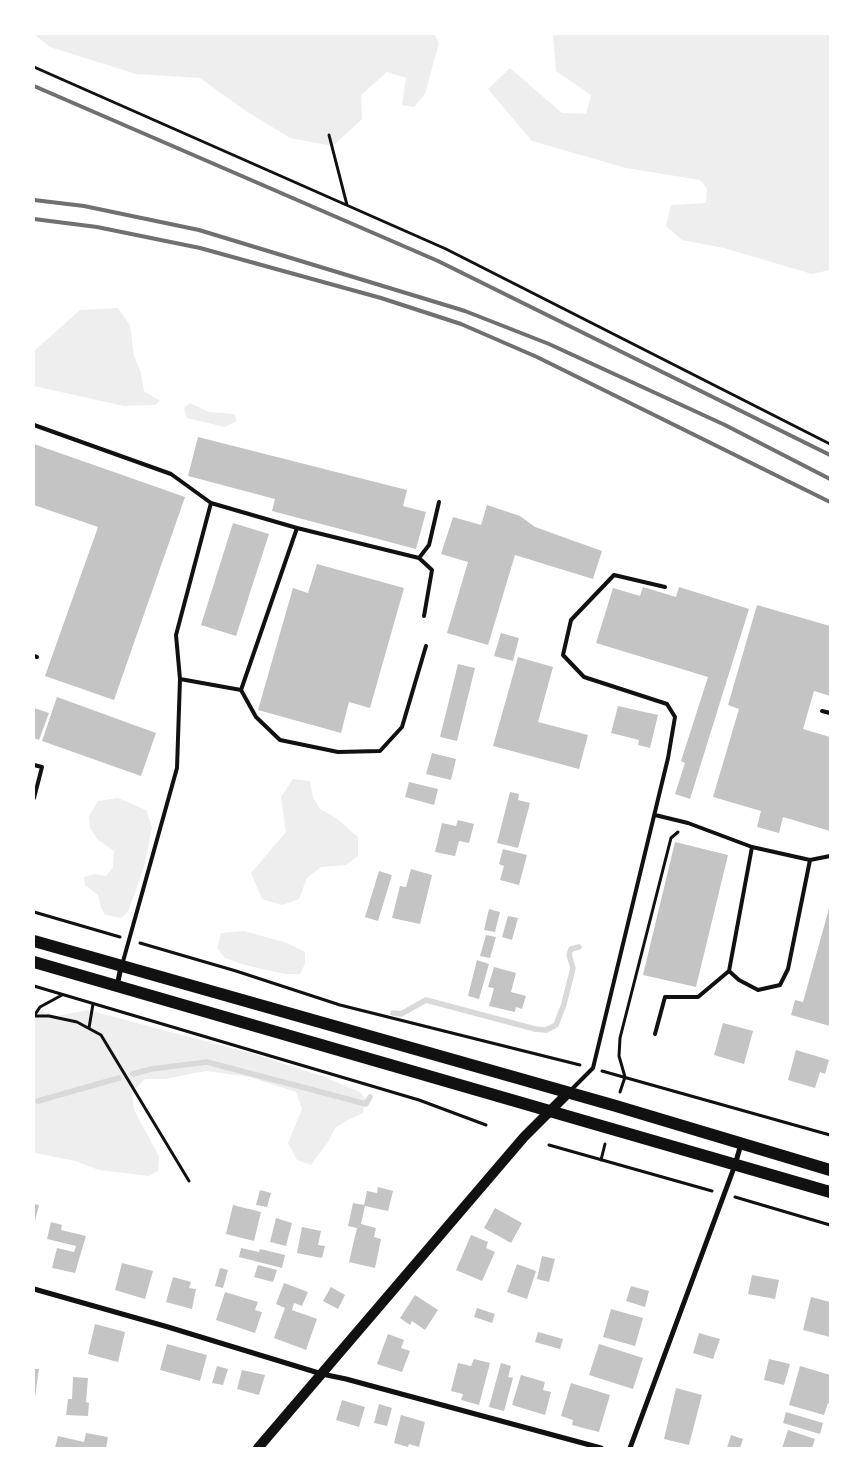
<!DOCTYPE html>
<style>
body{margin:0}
#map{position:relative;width:864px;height:1482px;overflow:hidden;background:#fff;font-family:"Open Sans",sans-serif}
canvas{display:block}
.frame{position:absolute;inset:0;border:35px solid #fff;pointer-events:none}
</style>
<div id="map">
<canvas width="864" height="1482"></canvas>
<div class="frame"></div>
</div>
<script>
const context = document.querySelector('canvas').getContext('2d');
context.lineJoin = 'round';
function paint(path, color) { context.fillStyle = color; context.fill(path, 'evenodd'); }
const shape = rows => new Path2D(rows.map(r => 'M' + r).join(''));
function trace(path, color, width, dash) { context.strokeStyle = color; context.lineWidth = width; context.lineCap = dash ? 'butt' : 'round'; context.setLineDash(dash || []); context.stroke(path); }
paint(shape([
 [34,34,434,34,439,43,425,94,414,107,402,105,406,78,387,72,361,95,362,119,333,146,290,138,243,109,200,78,136,74,50,47],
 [553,34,830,34,830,270,812,274,724,248,682,240,666,226,671,205,706,203,707,189,700,180,626,168,532,141,488,89,510,68,562,113,586,114,591,95,556,71],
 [118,308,130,325,134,356,141,373,144,391,160,401,155,405,124,406,34,386,34,351,80,310],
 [190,403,209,412,234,414,237,421,225,427,187,418,184,408],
 [293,779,310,781,313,797,320,809,336,818,358,837,358,856,346,865,321,867,307,878,299,899,282,905,262,899,251,873,286,832,281,797],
 [118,798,146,810,152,827,144,867,128,912,121,918,105,915,101,908,98,895,85,885,84,877,95,874,106,876,113,867,114,851,97,839,90,828,89,816,98,801],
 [244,931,287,943,305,952,305,964,300,974,285,974,245,965,225,958,217,948,221,933],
 [34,1008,57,1016,88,1010,254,1054,324,1077,360,1092,365,1099,363,1113,348,1120,335,1128,328,1142,311,1165,297,1160,288,1143,302,1109,296,1092,250,1077,206,1071,165,1079,145,1079,132,1092,134,1110,159,1156,158,1171,149,1176,99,1170,75,1161,35,1153,34,1152]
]), '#eee');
trace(shape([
 [393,1013,401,1014,426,1000,535,1029,546,1030,556,1025,564,1004,573,968,569,955,571,949,579,947],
 [133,1074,151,1069,207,1062,366,1104,370,1097],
 [38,1101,119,1078]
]), '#d9d9d9', 5.5);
paint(shape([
 [198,437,407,490,403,506,426,512,416,549,272,511,275,499,188,476],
 [34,444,185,497,114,700,45,676,98,527,34,505],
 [487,505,520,516,535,527,602,551,593,579,515,555,488,645,447,633,468,562,441,554,453,517,481,525],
 [233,523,269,534,236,636,201,625],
 [317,564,404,588,370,708,349,702,341,733,258,710,293,588,308,593],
 [643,587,676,597,679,587,749,609,690,799,675,794,685,763,681,761,708,677,596,643,613,588,640,596],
 [757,605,830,626,830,696,814,691,803,729,830,737,830,831,783,817,779,833,757,827,761,811,713,797,739,709,728,705],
 [501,633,519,638,513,661,494,656],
 [518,657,553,667,538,722,588,735,579,769,493,746],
 [458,664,475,668,457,741,440,737],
 [57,697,156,733,141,776,42,741],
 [618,706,658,715,650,748,638,745,639,740,611,733],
 [34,708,49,713,39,740,34,738],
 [432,753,456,759,451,780,426,774],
 [409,782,438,789,434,805,405,797],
 [510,792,519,794,518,800,530,803,518,848,497,843],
 [458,820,474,824,469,843,459,841,455,856,435,852,442,823,456,826],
 [675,842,728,855,696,987,643,975],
 [503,849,527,855,519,885,500,880,504,866,499,864],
 [411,869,432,875,420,924,392,918,400,886,406,887],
 [379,871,392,875,378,921,365,917],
 [830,905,830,1026,791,1015,795,1000,803,1002],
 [489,909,500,912,495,932,484,930],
 [508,916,518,918,512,940,502,937],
 [486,935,496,937,490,958,480,956],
 [477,960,489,964,479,999,468,996],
 [494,967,516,973,511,992,526,996,522,1009,516,1007,515,1012,489,1006,494,988,488,987],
 [723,1023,753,1031,744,1064,714,1055],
 [796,1050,829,1060,825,1074,820,1072,815,1088,788,1080],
 [378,1187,393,1191,388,1211,365,1206,361,1224,376,1228,374,1237,381,1239,375,1268,349,1262,357,1228,348,1226,353,1203,364,1205,367,1191,377,1193],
 [260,1190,271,1193,267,1207,256,1205],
 [34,1204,39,1205,35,1221,34,1221],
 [233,1205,261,1212,254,1241,226,1234],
 [495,1208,522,1223,511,1243,484,1228],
 [276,1218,292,1223,286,1246,270,1242],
 [51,1222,62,1225,61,1230,86,1236,75,1273,52,1268,57,1248,74,1252,76,1246,47,1239],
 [302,1227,321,1231,318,1245,325,1246,322,1258,297,1253],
 [471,1235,488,1242,486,1248,495,1252,482,1281,456,1270],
 [241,1248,259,1252,260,1249,285,1255,282,1268,239,1257],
 [542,1256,555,1259,549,1282,537,1279],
 [122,1263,153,1271,145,1299,115,1290],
 [517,1264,536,1271,527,1299,507,1292],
 [258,1265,277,1270,273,1282,254,1277],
 [220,1268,228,1270,223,1288,215,1286],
 [752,1275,779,1280,775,1299,748,1294],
 [173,1277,191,1282,189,1288,196,1289,192,1309,166,1302],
 [284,1283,308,1292,302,1306,294,1303,292,1310,317,1319,306,1350,274,1338,285,1308,276,1304],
 [631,1286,649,1291,645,1307,626,1301],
 [331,1287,345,1295,338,1309,323,1301],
 [225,1292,258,1302,255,1310,262,1312,255,1333,216,1320],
 [415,1295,438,1310,425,1330,412,1321,410,1325,400,1318],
 [811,1297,830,1302,830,1337,803,1330],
 [477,1308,495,1314,492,1323,474,1317],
 [611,1309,643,1318,635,1346,603,1337],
 [95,1324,125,1332,118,1362,88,1354],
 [538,1332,563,1339,560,1349,535,1342],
 [699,1333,720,1339,713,1359,693,1353],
 [388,1334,404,1340,401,1348,410,1351,402,1372,377,1364],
 [167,1344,207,1355,200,1381,160,1370],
 [599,1344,643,1358,633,1389,589,1375],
 [474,1359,490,1363,479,1405,461,1400,463,1394,451,1391,458,1363,471,1366],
 [769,1359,790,1364,784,1385,764,1380],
 [501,1363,511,1366,508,1377,513,1378,504,1411,489,1407],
 [217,1366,228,1369,223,1385,212,1383],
 [800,1366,830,1375,830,1404,828,1403,824,1415,789,1405],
 [34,1369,39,1369,35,1397,34,1397],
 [242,1370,265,1375,259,1395,237,1389],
 [521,1375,545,1382,543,1390,551,1392,545,1415,512,1405],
 [73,1377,88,1378,86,1402,89,1403,88,1416,66,1415,68,1399,72,1399],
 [571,1383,610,1395,599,1432,572,1425,573,1420,561,1416],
 [676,1388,702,1395,689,1445,664,1439],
 [342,1400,365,1407,359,1427,336,1420],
 [379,1404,392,1408,387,1426,374,1423],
 [786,1412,823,1423,820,1434,783,1423],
 [401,1415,425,1422,419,1447,409,1444,408,1447,394,1443],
 [788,1430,815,1439,812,1448,782,1448],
 [86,1433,108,1437,106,1448,55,1448,58,1436,84,1442],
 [731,1435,743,1439,740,1448,727,1448]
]), '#c4c4c4');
trace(shape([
 [34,67,446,249,830,444],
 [329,135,347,205],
 [34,912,120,937],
 [140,943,236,971,340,1005,580,1065],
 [34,986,419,1100,486,1125],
 [34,1016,49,1016,77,1022,101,1035,189,1181],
 [34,1016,40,1007,62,995],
 [89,1028,93,1004],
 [602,1071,830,1135],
 [620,1092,625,1077,619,1056,620,1038,671,838,678,832],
 [549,1145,712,1191],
 [601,1160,605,1144],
 [735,1197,830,1225]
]), '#111', 3);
trace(shape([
 [34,425,171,474,211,503,176,635,180,679,177,768,122,965],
 [211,503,297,528,419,558,432,570,424,616],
 [419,558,429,545,439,502],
 [34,656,37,657],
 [180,679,241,690,256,717,280,740,338,752,380,751,402,727,426,646],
 [241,690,297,528],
 [822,711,830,713],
 [34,765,42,767,34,798],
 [655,815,688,823,752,847,810,860,788,969,780,985,758,990,739,980,729,971,752,847],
 [810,860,830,856],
 [655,1034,665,997,698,997,729,971],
 [571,1090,593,1068,668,758,675,717,667,704,584,677,563,655,571,620,614,575,665,587]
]), '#111', 4);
trace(shape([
 [117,986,121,967],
 [34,1289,168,1327,322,1374,346,1379,601,1448],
 [630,1448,735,1165,741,1144]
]), '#111', 5);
trace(shape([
 [258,1448,524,1137,568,1093]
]), '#111', 10);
trace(shape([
 [34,941,616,1106,830,1170],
 [34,962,830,1192]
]), '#111', 12);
trace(shape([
 [34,86,438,261,830,455],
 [34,200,84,206,199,230,465,311,549,344,725,425,830,479],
 [34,219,97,227,200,248,381,298,461,324,537,357,830,502]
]), '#707070', 4);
</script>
